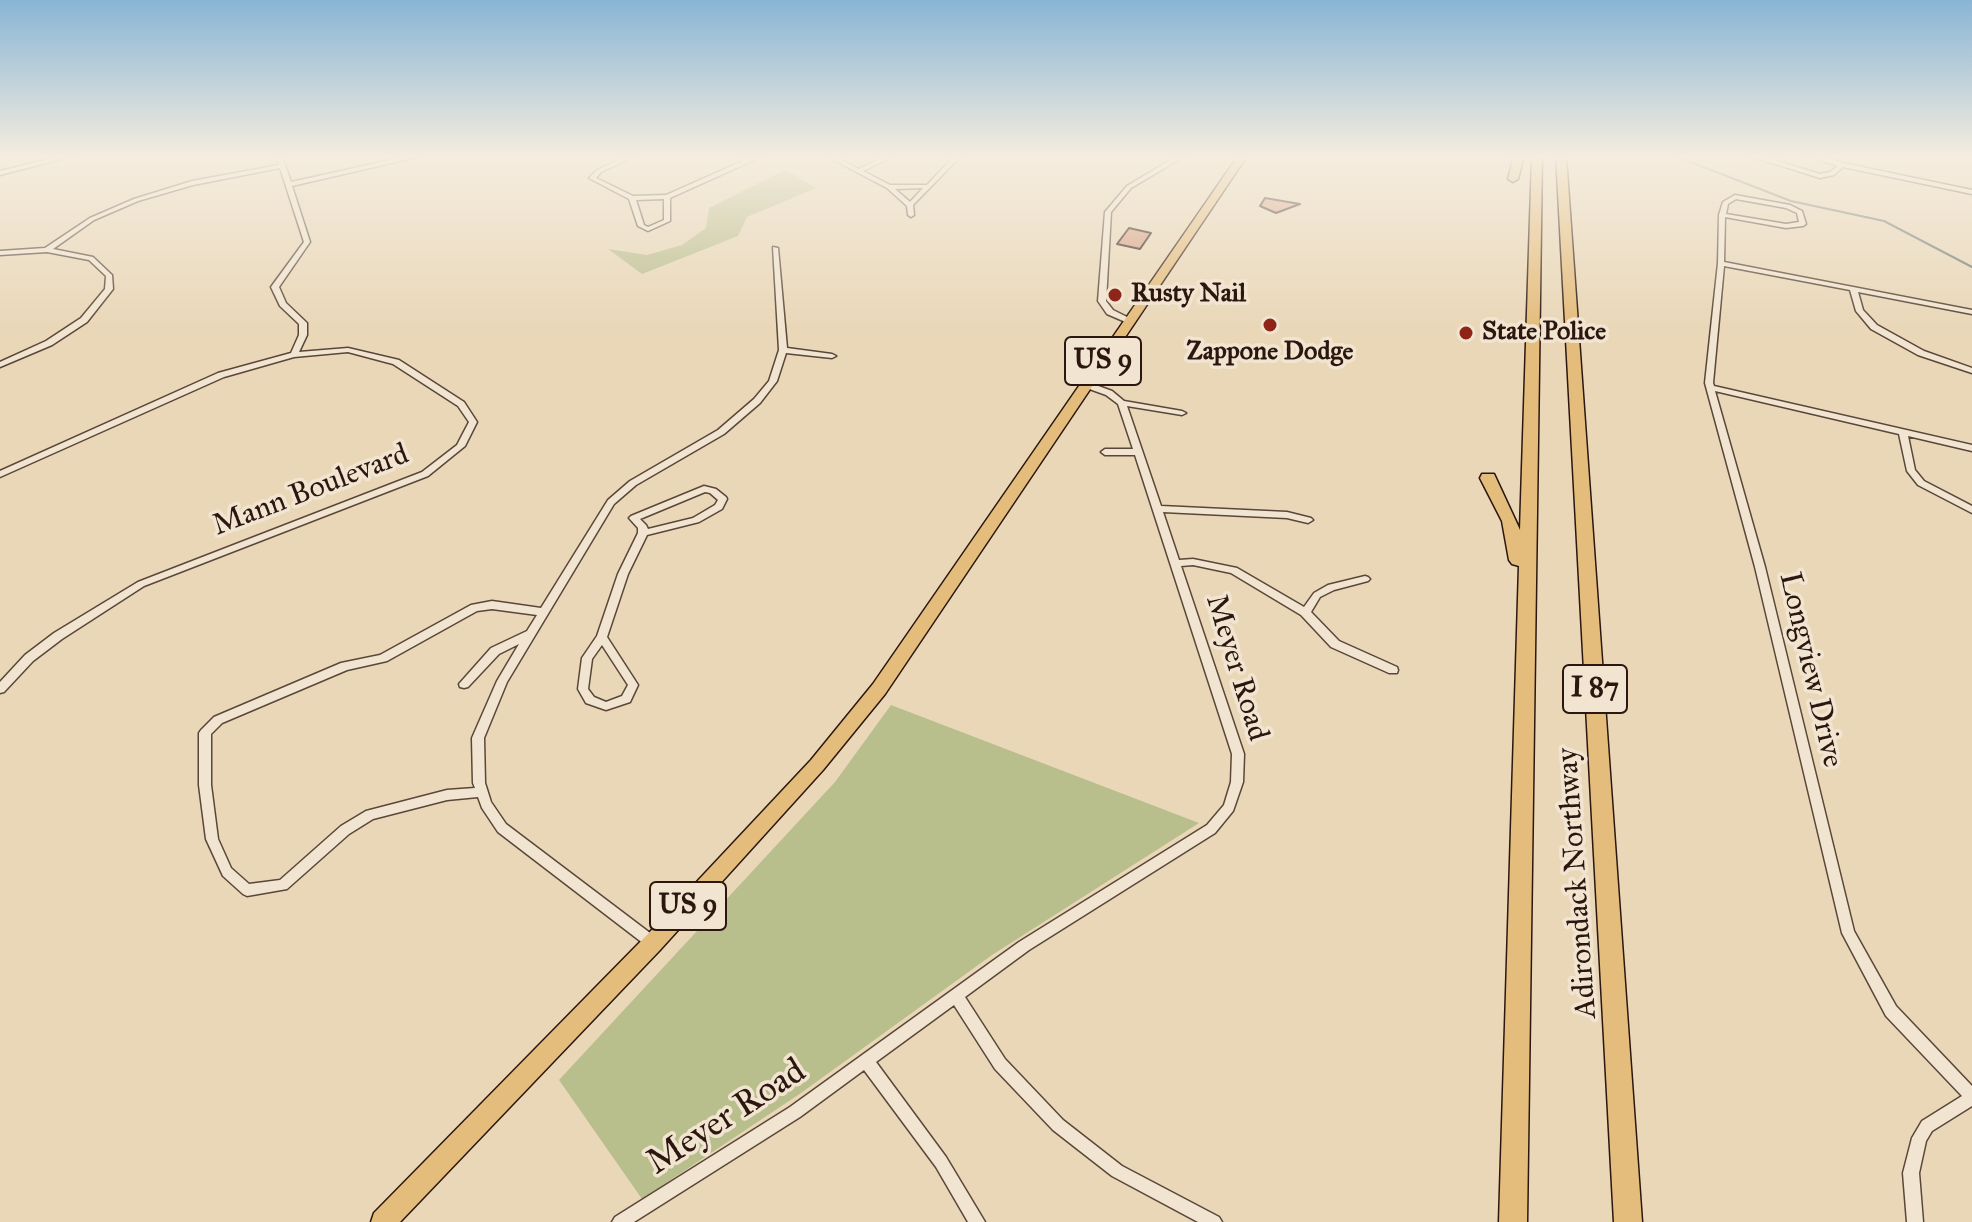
<!DOCTYPE html>
<style>
body{margin:0}
canvas{display:block;background:#e9d7b8}
</style>
<canvas width="1972" height="1222"></canvas>
<script>
const context = document.querySelector('canvas').getContext('2d');
context.lineJoin = 'round';
function paint(path, color) { context.fillStyle = color; context.fill(path, 'evenodd'); }
const shape = rows => new Path2D(rows.map(r => 'M' + r).join(''));
function trace(path, color, width, dash) { context.strokeStyle = color; context.lineWidth = width; context.lineCap = dash ? 'butt' : 'round'; context.setLineDash(dash || []); context.stroke(path); }
function write(font, color, halo, rows, align = 'center') {
  context.font = font + ' "IM FELL Great Primer",serif'; context.lineWidth = 7; context.setLineDash([]); context.textBaseline = 'middle'; context.strokeStyle = halo; context.fillStyle = color; for (const [text, x, y, turn = 0] of rows) {
    context.save(); context.translate(x, y); context.rotate((+turn || 0) * Math.PI / 180); context.textAlign = isNaN(turn) ? turn : align; if (halo) context.strokeText(text, 0, 0); context.fillText(text, 0, 0); context.restore();
  }
}
paint(shape([
 [785,170,816,188,747,217,738,236,642,274,608,249,647,255,682,245,706,228,709,208],
 [891,705,1199,823,992,955,801,1093,642,1199,559,1080,835,782]
]), '#b9be8d');
trace(shape([
 [1675,156,1791,201,1884,221,1972,267]
]), '#6f7775', 2);
const building = shape([
 [1265,198,1300,204,1276,213,1260,206,1265,198],
 [1129,228,1151,233,1140,249,1117,244,1129,228]
]);
paint(building, '#d69c81');
trace(building, '#2b170f', 2);
const minor = shape([
 [61,156,73,156,0,175,0,171,61,156],
 [276,156,282,156,291,182,409,156,422,156,292,186,310,242,279,287,286,303,307,323,307,335,299,352,348,348,399,360,464,402,477,422,465,446,428,476,144,586,62,639,33,661,4,692,0,693,0,682,25,655,54,633,138,582,422,472,457,445,469,422,458,406,393,364,348,352,294,357,224,377,0,477,0,471,218,373,291,353,299,335,299,324,280,306,271,287,304,242,280,168,193,185,138,201,94,220,53,249,93,257,112,275,113,289,87,322,52,345,0,367,0,362,46,341,81,318,105,289,106,276,89,260,47,252,0,255,0,251,45,248,90,218,134,199,192,181,279,165,276,156],
 [627,156,636,156,601,172,596,178,633,196,666,195,754,156,763,156,670,198,670,221,648,231,638,226,629,199,589,178,597,170,627,156],
 [664,199,664,220,648,227,644,225,636,200,664,199],
 [826,156,834,156,859,169,885,156,894,156,863,171,890,185,927,185,954,156,961,156,913,205,914,215,911,217,908,215,907,206,887,188,826,156],
 [923,188,910,202,895,189,923,188],
 [1177,156,1185,156,1131,188,1111,212,1106,301,1113,310,1135,321,1134,323,1128,323,1107,314,1098,301,1105,212,1127,186,1177,156],
 [1750,156,1761,156,1820,174,1830,172,1838,166,1808,156,1819,156,1843,163,1972,190,1972,194,1843,167,1834,175,1820,178,1750,156],
 [1735,195,1790,205,1802,211,1806,224,1803,226,1786,228,1725,217,1724,262,1972,310,1972,314,1858,292,1863,310,1877,325,1924,351,1972,368,1972,373,1918,355,1871,329,1856,311,1850,290,1724,266,1713,383,1714,386,1972,445,1972,451,1908,436,1915,470,1924,481,1972,506,1972,513,1918,485,1907,471,1899,434,1715,391,1765,567,1854,931,1896,1006,1972,1086,1972,1106,1932,1131,1926,1141,1919,1173,1923,1222,1907,1222,1903,1173,1912,1138,1922,1121,1962,1096,1886,1016,1842,933,1755,567,1705,383,1718,263,1719,215,1723,202,1735,195],
 [1736,199,1786,208,1797,213,1799,222,1786,224,1726,214,1728,204,1736,199],
 [773,247,778,248,787,348,832,354,836,356,832,358,786,353,777,381,760,403,724,434,636,485,614,504,507,682,484,738,485,783,491,802,506,824,658,939,659,943,658,947,653,949,648,947,498,832,482,808,478,797,447,800,373,819,349,834,287,889,247,896,243,894,223,876,206,839,199,785,199,733,201,730,214,717,341,663,380,655,471,605,492,601,541,608,608,500,630,481,718,430,754,399,769,381,779,350,773,247],
 [492,609,537,615,527,631,491,648,459,684,460,687,464,688,468,687,499,654,519,644,497,681,472,738,473,783,475,788,447,790,366,811,341,826,280,880,249,884,231,868,218,839,211,785,211,734,222,723,347,670,387,661,477,611,492,609],
 [1084,383,1090,383,1112,391,1124,401,1182,411,1186,413,1182,415,1127,406,1161,506,1287,512,1311,518,1313,520,1308,523,1287,518,1163,512,1179,560,1193,559,1237,568,1304,607,1314,593,1328,585,1365,576,1368,577,1370,579,1368,581,1334,590,1320,597,1311,612,1339,641,1397,667,1398,670,1397,673,1389,673,1331,647,1301,615,1231,573,1193,565,1181,566,1244,754,1243,782,1233,811,1215,833,1029,950,965,997,1005,1059,1063,1120,1122,1166,1219,1217,1222,1222,1198,1222,1112,1176,1053,1130,995,1069,954,1005,876,1062,946,1157,985,1222,968,1222,936,1167,864,1070,800,1117,634,1222,612,1222,615,1217,790,1107,1019,942,1207,825,1224,805,1231,782,1232,754,1135,455,1105,455,1101,452,1105,449,1133,449,1118,404,1106,395,1084,387,1084,383],
 [704,486,716,489,726,497,727,499,722,509,699,522,647,535,628,574,607,637,638,685,630,702,606,710,586,703,578,689,582,658,597,636,618,574,638,533,638,528,629,518,631,516,704,486],
 [705,492,710,493,718,500,715,505,693,518,648,529,646,525,640,519,705,492],
 [602,645,628,685,622,696,606,702,594,697,588,689,592,659,602,645]
]);
const primary = shape([
 [1238,156,1247,156,885,694,823,770,660,950,400,1222,371,1222,374,1213,646,936,811,760,873,684,1238,156]
]);
const motorway = shape([
 [1514,156,1524,156,1518,179,1513,182,1508,179,1514,156],
 [1532,156,1542,156,1527,1222,1499,1222,1519,566,1512,564,1509,560,1502,521,1480,478,1482,474,1494,474,1520,530,1532,156],
 [1556,156,1566,156,1642,1222,1614,1222,1556,156]
]);
trace(minor, '#5a4739', 3);
trace(primary, '#2b170f', 3);
trace(motorway, '#2b170f', 3);
paint(minor, '#f1e5d1');
paint(primary, '#e4bc7c');
paint(motorway, '#e4bc7c');
const sky = context.createLinearGradient(0, 0, 0, 327);
sky.addColorStop(0, '#89b5d5');
sky.addColorStop(0.48, '#f5eddf');
sky.addColorStop(1, '#f5eddf00');
context.fillStyle = sky;
context.fillRect(0, 0, 1972, 327);
for (const [x, y, r, color] of [
 [1115,295,8,"#8f2418"],
 [1270,325,8,"#8f2418"],
 [1466,333,8,"#8f2418"]
]) { const dot = new Path2D(); dot.arc(x, y, r, 0, 2 * Math.PI); context.fillStyle = color; context.fill(dot); trace(dot, '#f1e5d1', 3); }
write('bold 26px', '#2b170f', '#f1e5d1', [
 ["Rusty Nail",1131,295],
 ["State Police",1482,333],
 ["Zappone Dodge",1270,353,"center"]
], 'left');
for (const [x, y, w] of [
 [1103,361,76],
 [1595,689,64],
 [688,906,76]
]) { const box = new Path2D(); box.roundRect(x - w / 2, y - 24, w, 48, 6); context.fillStyle = '#f1e5d1'; context.fill(box); trace(box, '#2b170f', 2); }
write('bold 28px', '#2b170f', null, [
 ["US 9",1103,361],
 ["I 87",1595,689],
 ["US 9",688,906]
]);
write('30px', '#2b170f', '#f1e5d1', [
 ["Mann Boulevard",311,491,-21],
 ["Meyer Road",1236,668,73],
 ["Longview Drive",1810,670,77],
 ["Adirondack Northway",1578,883,-94]
]);
write('36px', '#2b170f', '#f1e5d1', [
 ["Meyer Road",727,1118,-33]
]);
</script>
